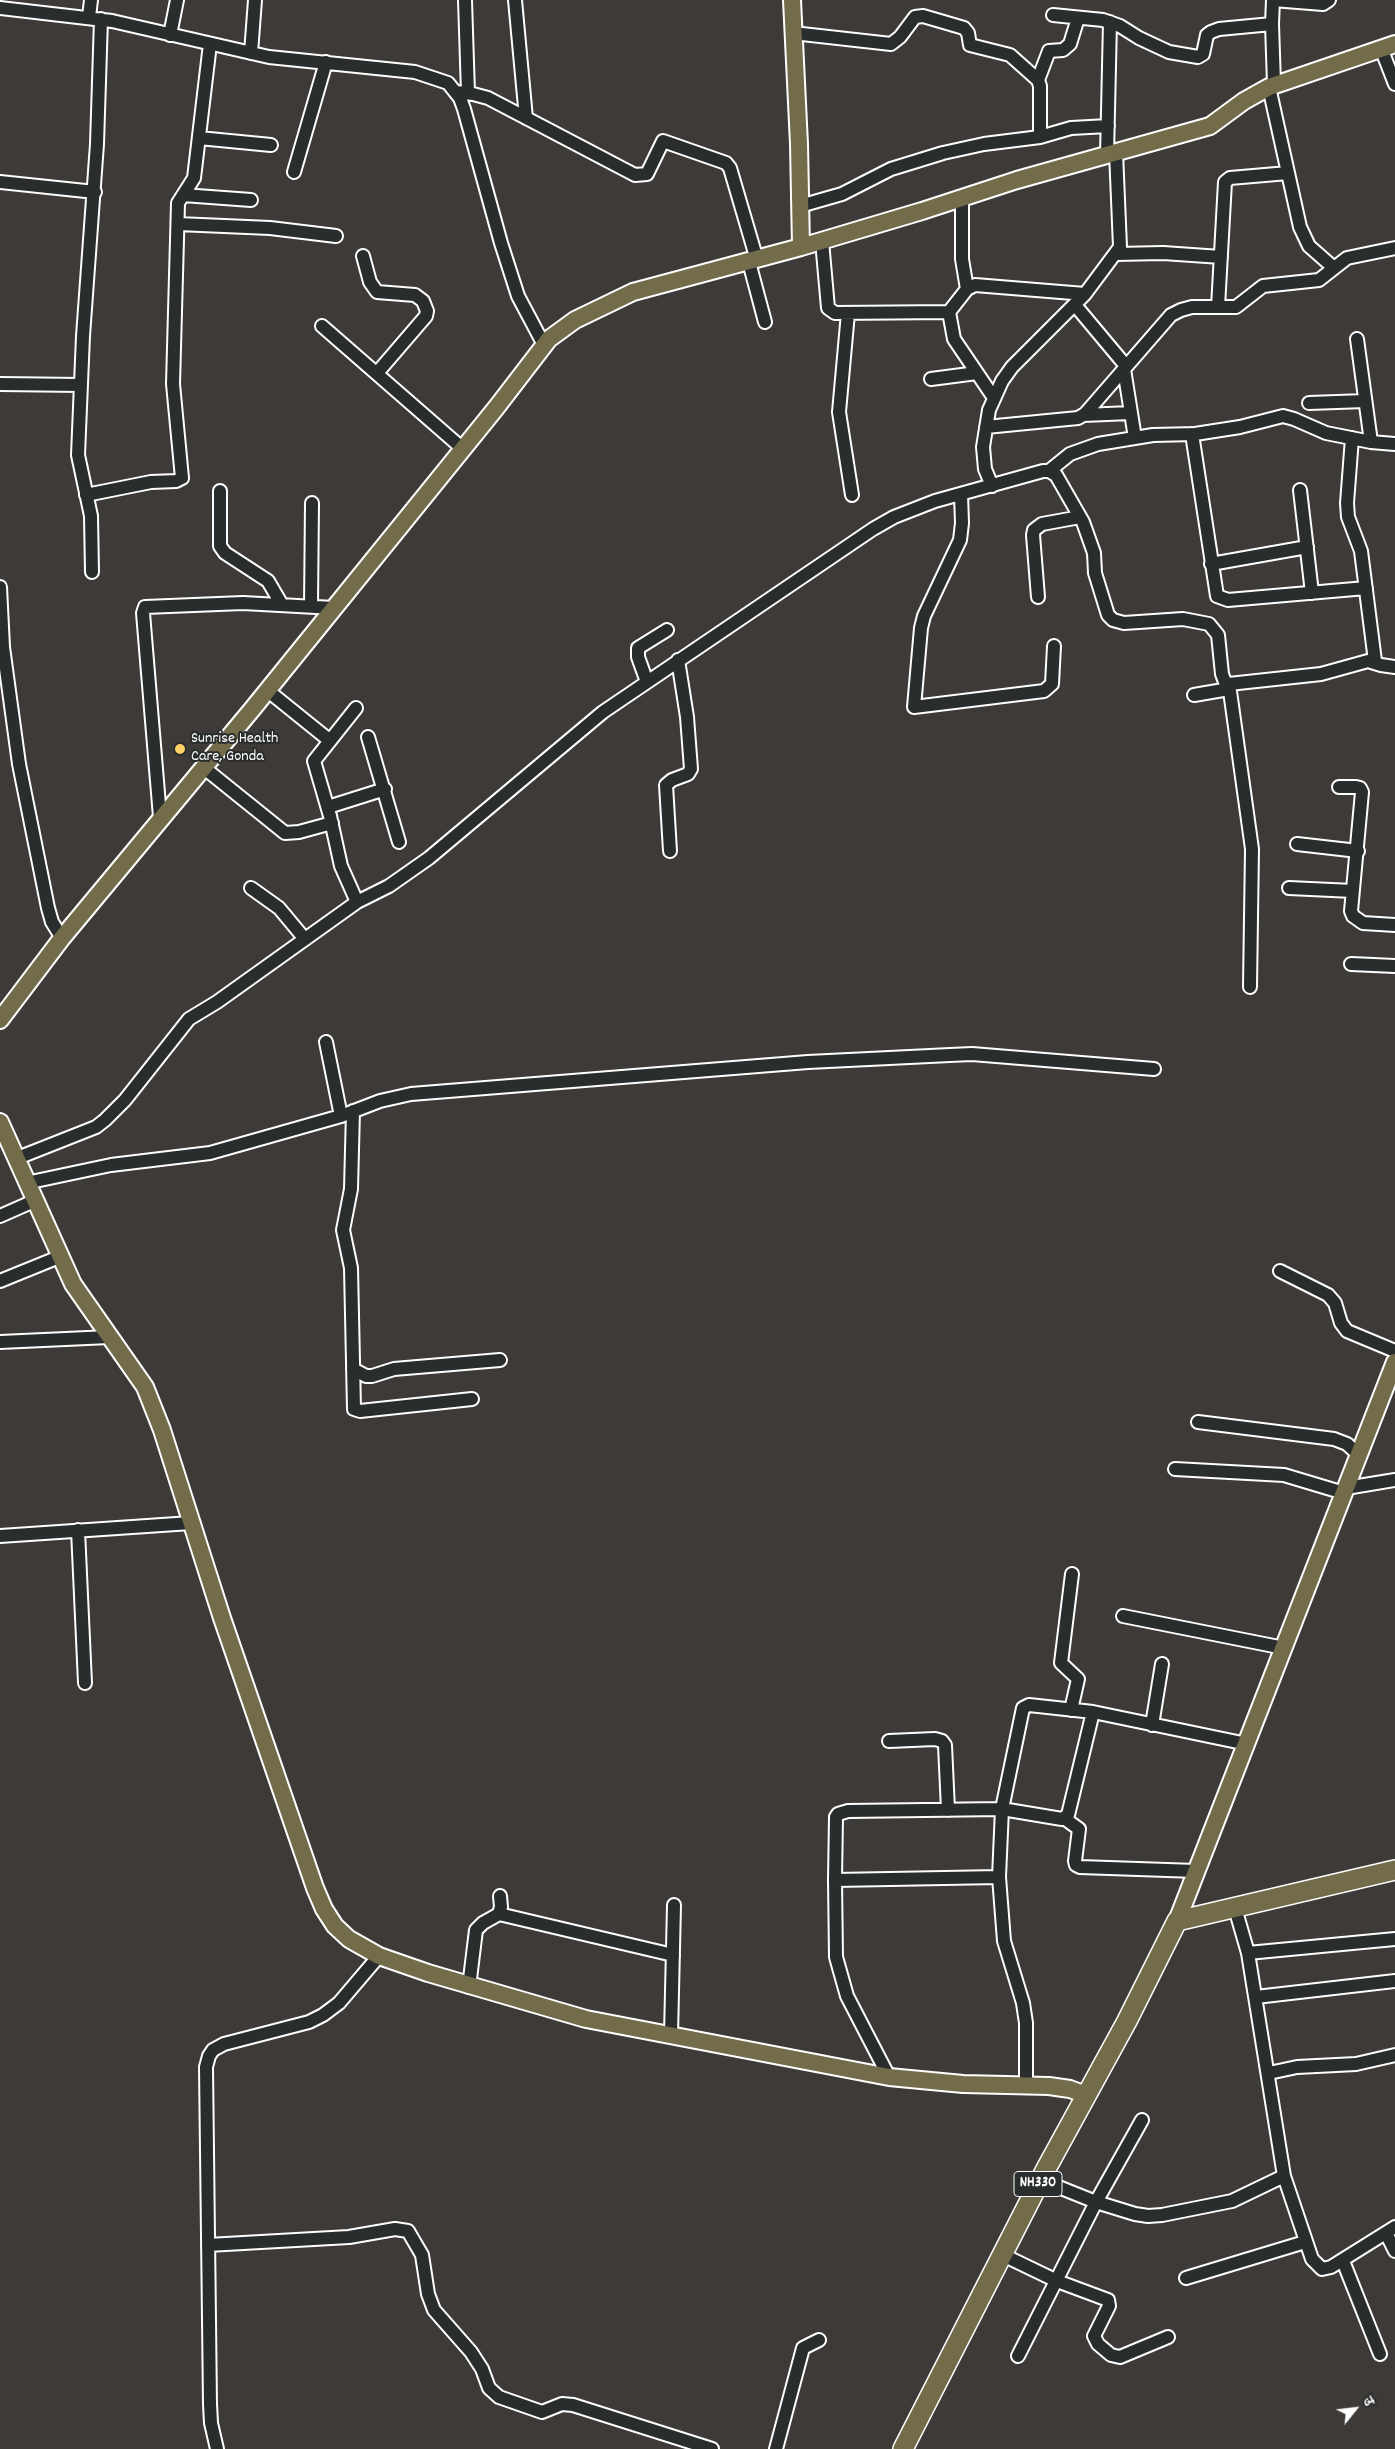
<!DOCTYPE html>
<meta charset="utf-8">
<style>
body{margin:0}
#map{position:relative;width:1395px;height:2449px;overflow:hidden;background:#3d3a38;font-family:Dekko,"Playpen Sans Deva",sans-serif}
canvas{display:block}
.north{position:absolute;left:1330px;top:2384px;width:50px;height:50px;-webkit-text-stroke:4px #2a2d2e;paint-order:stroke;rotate:61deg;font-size:14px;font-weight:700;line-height:20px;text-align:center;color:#fff}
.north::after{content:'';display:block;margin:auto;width:18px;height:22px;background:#fff;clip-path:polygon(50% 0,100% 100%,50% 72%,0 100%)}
</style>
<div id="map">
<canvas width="1395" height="2449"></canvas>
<div class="north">उ</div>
</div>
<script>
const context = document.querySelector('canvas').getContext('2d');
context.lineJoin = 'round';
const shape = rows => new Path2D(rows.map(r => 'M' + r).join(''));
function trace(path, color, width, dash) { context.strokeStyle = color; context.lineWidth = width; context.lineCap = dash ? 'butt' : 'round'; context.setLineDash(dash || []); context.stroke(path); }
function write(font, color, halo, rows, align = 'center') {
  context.font = font + ' Dekko,sans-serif'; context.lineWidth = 4; context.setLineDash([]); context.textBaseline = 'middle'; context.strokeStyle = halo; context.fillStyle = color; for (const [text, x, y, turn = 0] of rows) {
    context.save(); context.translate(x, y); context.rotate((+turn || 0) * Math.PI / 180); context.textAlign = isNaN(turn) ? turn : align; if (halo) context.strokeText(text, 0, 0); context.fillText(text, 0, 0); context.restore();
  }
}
const minor = shape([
 [465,0,468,93],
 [515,0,526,118],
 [1273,0,1272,24,1274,84],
 [1273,0,1323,4,1329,0],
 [0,8,112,21,269,57,415,72,448,83,460,98,464,109,501,243,518,296,544,345],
 [1053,15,1103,20,1120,26,1139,38,1169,52,1198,57,1203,54,1207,35,1211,32,1219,29,1272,24],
 [89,17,91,0],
 [793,33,891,44,900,37,915,17,923,16,964,28,968,33,970,45,1010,55,1038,80,1040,86,1040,137],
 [170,35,177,0],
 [1381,48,1395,84],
 [251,53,255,0],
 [1038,80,1049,51,1063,50,1070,44,1078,18],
 [1269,87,1300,227,1309,246,1334,268],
 [456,92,473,94,488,98,635,175,647,174,663,141,726,163,730,168,757,260],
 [199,138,271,145],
 [1107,155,1110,22],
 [294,172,326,62],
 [0,182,95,192],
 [183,195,251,200],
 [962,197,962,259,967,289],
 [800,206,842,194,891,169,943,153,984,144,1040,137,1071,128,1108,126],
 [178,224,270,228,336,236],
 [822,241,828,308,835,313,949,312,967,289,975,285,1085,294],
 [1116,254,1163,253,1221,257],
 [363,256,370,282,377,292,415,295,423,301,427,311,426,316,377,373],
 [749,262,765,322],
 [1075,305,1126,366],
 [1218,307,1225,182,1230,178,1288,173],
 [949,312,954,339,994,398],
 [848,313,839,412,852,495],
 [322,326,463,449],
 [1357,339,1371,442],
 [1124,369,1135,438],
 [931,379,977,373],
 [0,384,81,385],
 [1309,403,1365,401],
 [1083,415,1131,413],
 [986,427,1078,418,1085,414,1171,315,1181,310,1192,307,1236,307,1263,286,1319,280,1347,258,1395,248],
 [1192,434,1217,596,1228,600,1366,588],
 [1352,438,1347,503,1348,517,1361,551,1375,661],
 [1049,471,1070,454,1098,444,1153,435,1195,434,1240,427,1283,416,1294,419,1326,433,1371,442,1395,444],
 [992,486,985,469,983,447,989,410,1002,381,1012,367,1085,294,1120,247,1116,152],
 [1300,490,1312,593],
 [220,491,220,546,225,553,268,581,282,605],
 [961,494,962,523,960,540,924,616,921,628,914,707,1044,691,1052,684,1054,646],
 [86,495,151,482,176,481,182,478,173,384,178,203,194,178,210,44],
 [1211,564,1307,547],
 [92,572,91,516,78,455,83,336,97,144,101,19],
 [0,587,3,647,19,764,48,908,52,922,62,938],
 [1038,597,1033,535,1034,530,1042,524,1080,517],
 [311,606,312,503],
 [647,682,638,657,638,648,667,630],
 [1229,684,1252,849,1250,987],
 [267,690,329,740],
 [1194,695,1229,689],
 [356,708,314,761,330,816,341,866,357,902],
 [368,737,399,842],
 [203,767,285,833,299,832,332,823],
 [1339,787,1356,787,1360,788,1362,792,1351,911,1353,916,1363,923,1395,925],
 [328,807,385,789],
 [160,817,143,613,145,607,243,603,334,608],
 [1297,844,1358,851],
 [670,851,666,785,672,780,688,774,691,769,687,717,678,660],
 [251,888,279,908,304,938],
 [1289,888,1353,891],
 [1351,964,1395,966],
 [326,1042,341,1116],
 [353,1111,351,1189,343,1230,351,1268,354,1409,360,1411,472,1399],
 [15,1159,96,1127,105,1120,125,1100,189,1019,217,1002,357,902,389,886,429,858,603,712,873,529,894,517,935,501,1043,471,1049,471,1056,475,1083,522,1094,553,1095,573,1108,615,1113,620,1124,623,1183,619,1209,624,1218,635,1222,674,1225,682,1229,684,1321,674,1368,661,1381,665,1395,667],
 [26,1183,111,1165,210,1153,341,1116,380,1101,411,1094,808,1062,950,1055,972,1054,1154,1069],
 [0,1216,34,1201],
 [1280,1271,1328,1295,1335,1303,1341,1323,1347,1331,1395,1351],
 [0,1281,59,1257],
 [0,1342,109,1337],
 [353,1369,366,1376,372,1376,394,1369,500,1360],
 [1198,1422,1334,1439,1347,1444,1359,1455],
 [1175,1469,1284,1475,1344,1493],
 [1346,1488,1395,1480],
 [78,1530,85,1683],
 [0,1536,191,1523],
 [1123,1616,1284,1648],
 [1071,1710,1078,1679,1061,1663,1072,1574],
 [1152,1725,1162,1664],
 [889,1741,935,1739,942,1741,945,1745,948,1810],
 [1064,1818,1079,1829,1075,1861,1076,1865,1080,1867,1196,1871],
 [835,1880,999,1877],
 [1235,1908,1248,1953,1284,2176,1312,2259,1322,2269,1331,2267,1395,2227],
 [499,1914,673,1955],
 [1248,1953,1395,1939],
 [469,1987,476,1930,483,1923,499,1914,501,1907,500,1896],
 [1256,1997,1395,1981],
 [671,2035,674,1905],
 [1269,2073,1297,2067,1356,2064,1395,2055],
 [889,2077,847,1996,836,1957,835,1880,836,1817,838,1814,848,1811,1002,1809,1023,1708,1029,1705,1093,1712,1247,1744],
 [1026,2086,1026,2023,1023,2003,1004,1941,999,1877,1002,1809,1062,1819,1068,1815,1093,1712],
 [1041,2180,1096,2202,1135,2214,1148,2216,1162,2215,1232,2201,1284,2176],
 [1386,2233,1395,2251],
 [208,2245,349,2237,395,2229,408,2231,422,2255,428,2294,434,2310,471,2352,482,2369,489,2388,499,2397,542,2412,562,2404,573,2405,712,2449],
 [1003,2255,1057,2281,1108,2300,1109,2306,1094,2336,1098,2344,1111,2355,1120,2357,1168,2337],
 [1343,2261,1380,2354],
 [1186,2278,1305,2242],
 [1018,2356,1096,2202,1142,2120],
 [217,2449,211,2423,210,2404,206,2067,209,2056,213,2050,224,2044,309,2022,323,2015,339,2003,379,1956],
 [776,2449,803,2348,819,2340]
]);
const major = shape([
 [801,247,922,211,1017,180,1210,126,1244,101,1269,87,1395,44],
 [0,1020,62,938,254,707,496,408,549,339,575,320,633,292,801,247,799,144,792,0],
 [0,1122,73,1284,145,1387,162,1430,222,1618,315,1888,324,1909,335,1926,349,1939,379,1956,428,1973,586,2019,889,2077,963,2084,1049,2086,1070,2089,1086,2095],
 [1177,1921,1395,1362]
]);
const highway = shape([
 [903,2449,1046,2169,1127,2021,1177,1921,1395,1870]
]);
trace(minor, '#fff', 16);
trace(major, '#fff', 20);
trace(highway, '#fff', 22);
trace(minor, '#2a2d2e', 12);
trace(major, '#736c4b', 16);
trace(highway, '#736c4b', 19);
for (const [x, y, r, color] of [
 [180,749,6,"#ffd166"]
]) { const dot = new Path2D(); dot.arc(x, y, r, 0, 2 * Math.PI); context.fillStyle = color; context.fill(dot); trace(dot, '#2a2d2e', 2); }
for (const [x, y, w] of [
 [1038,2184,48]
]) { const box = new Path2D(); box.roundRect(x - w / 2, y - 12.5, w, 25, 4); context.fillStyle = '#2a2d2e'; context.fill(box); trace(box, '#fff', 1); }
write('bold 15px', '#fff', null, [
 ["NH330",1038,2184]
]);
write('16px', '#fff', '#2a2d2e', [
 ["Sunrise Health",191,740],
 ["Care, Gonda",191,758]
], 'left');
</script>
